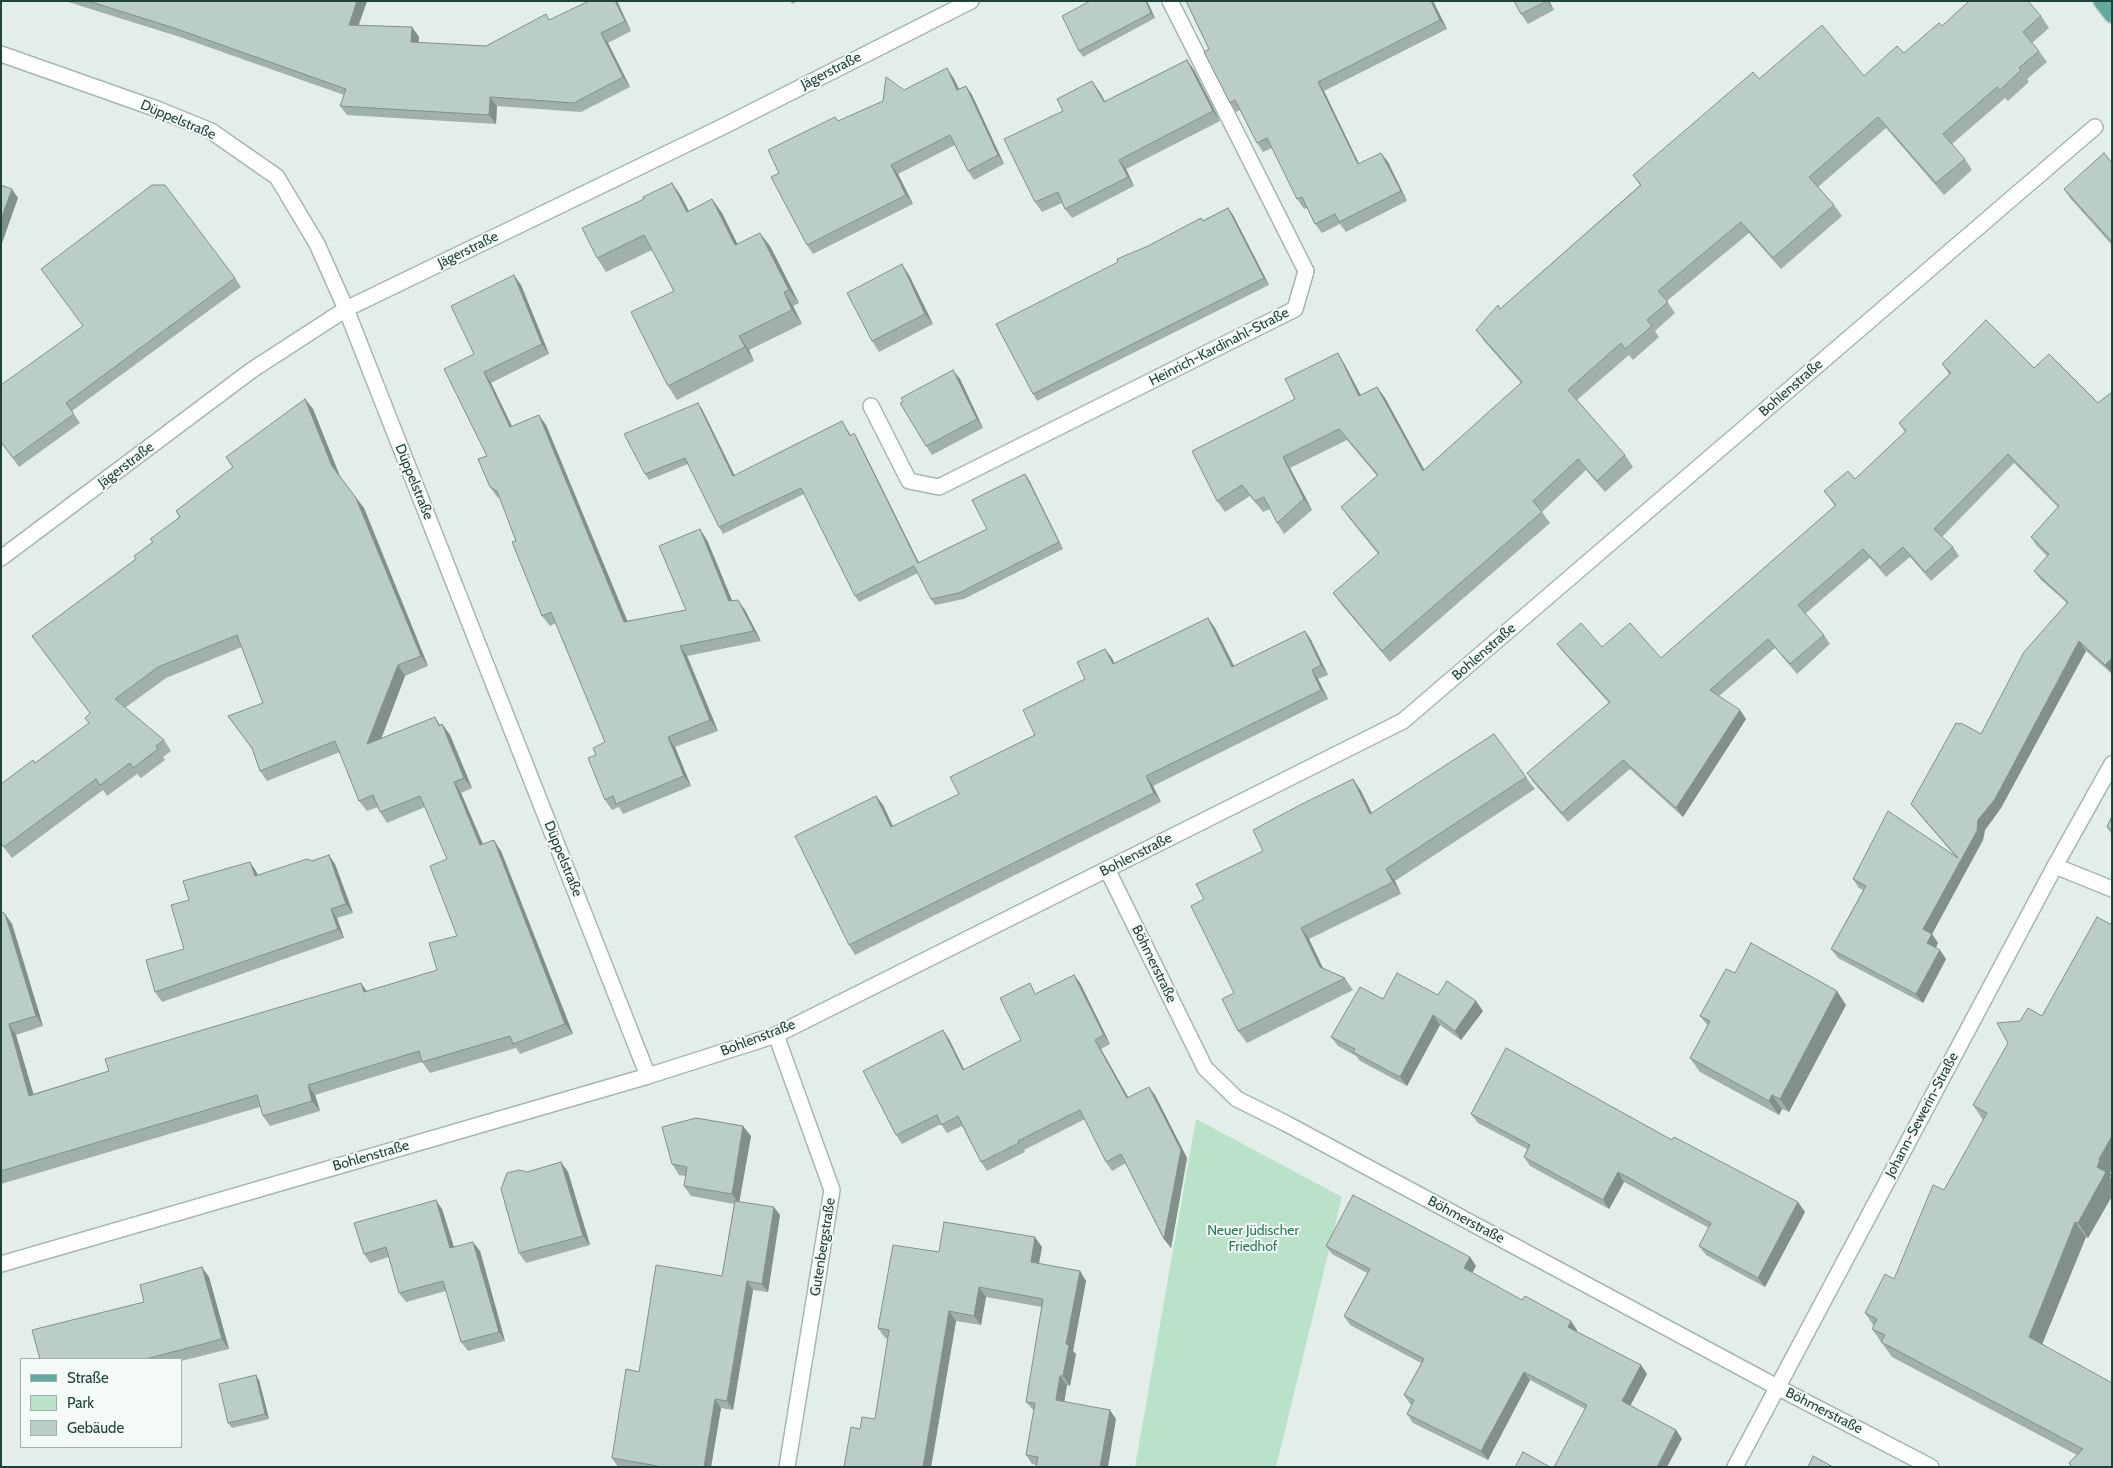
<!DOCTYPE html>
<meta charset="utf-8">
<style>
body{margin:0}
#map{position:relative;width:2113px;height:1468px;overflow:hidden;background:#e3eeea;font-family:Cabin,sans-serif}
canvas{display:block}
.frame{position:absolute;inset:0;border:2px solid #20423d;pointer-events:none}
.legend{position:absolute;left:20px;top:1358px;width:162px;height:90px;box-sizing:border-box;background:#f4faf8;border:1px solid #9fb0ad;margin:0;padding:6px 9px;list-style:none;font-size:15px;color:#20423d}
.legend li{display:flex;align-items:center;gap:10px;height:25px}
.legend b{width:25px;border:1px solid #9fb0ad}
</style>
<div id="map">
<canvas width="2113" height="1468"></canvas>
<div class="frame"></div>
<ul class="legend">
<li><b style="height:6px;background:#62a99f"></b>Straße</li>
<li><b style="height:14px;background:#b9e2c9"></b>Park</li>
<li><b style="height:14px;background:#bacdc7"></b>Gebäude</li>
</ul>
</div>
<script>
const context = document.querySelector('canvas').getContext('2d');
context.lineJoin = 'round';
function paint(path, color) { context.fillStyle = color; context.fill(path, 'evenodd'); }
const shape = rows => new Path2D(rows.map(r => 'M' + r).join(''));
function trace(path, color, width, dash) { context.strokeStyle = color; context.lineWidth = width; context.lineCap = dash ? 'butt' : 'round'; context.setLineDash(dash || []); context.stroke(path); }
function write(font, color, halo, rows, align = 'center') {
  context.font = font + ' Cabin,sans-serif'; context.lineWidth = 4; context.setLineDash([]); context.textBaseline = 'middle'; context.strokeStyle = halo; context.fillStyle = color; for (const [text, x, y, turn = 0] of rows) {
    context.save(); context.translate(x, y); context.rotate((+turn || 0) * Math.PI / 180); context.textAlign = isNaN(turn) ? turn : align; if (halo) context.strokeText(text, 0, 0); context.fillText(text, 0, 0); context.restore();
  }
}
paint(shape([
 [1196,1119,1342,1197,1276,1467,1135,1467]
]), '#b9e2c9');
const street = shape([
 [1,54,157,109,211,131,277,177,317,244,346,309,648,1076],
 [871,406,909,481,939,487,1295,309,1306,271,1170,1],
 [1,558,252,370,346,309,724,126,971,1],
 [2055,866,2112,889],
 [1107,869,1205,1068,1237,1099,1287,1124,1777,1387,1931,1467],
 [776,1035,832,1190,787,1467],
 [1,1264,648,1076,776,1035,1403,721,2095,127],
 [1735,1467,2055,866,2112,764]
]);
const primary = shape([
 [2101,1,2112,15]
]);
trace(street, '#a5b7b3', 18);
trace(primary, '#c1cac9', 18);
trace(street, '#fff', 15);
trace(primary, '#62a99f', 15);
paint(shape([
 [65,1,367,1,359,25,412,27,419,37,418,43,486,46,550,20,589,1,617,1,631,31,608,43,630,87,581,112,497,106,496,124,347,115,340,106,344,95,180,37],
 [790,1,798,1,792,4],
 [1147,1,1155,18,1083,57,1079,51],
 [1186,1,1433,1,1447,29,1324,91,1359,164,1388,162,1407,201,1346,232,1340,224,1322,233,1315,224,1307,208,1304,209,1297,199,1272,148,1263,152,1257,143,1240,110,1236,112,1230,103,1209,49],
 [1514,1,1549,1,1554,10,1528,24,1521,14],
 [2041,16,2049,28,2032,43,2039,51,2047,62,2027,79,2029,82,2008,101,2005,98,1952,144,1965,159,1972,170,1944,195,1886,128,1818,187,1834,205,1842,216,1781,269,1749,233,1667,301,1675,313,1655,331,1659,337,1633,360,1629,355,1577,400,1625,455,1633,467,1605,492,1586,470,1542,512,1550,523,1390,662,1341,604,1333,593,1378,554,1349,518,1341,507,1377,476,1347,440,1290,468,1312,510,1284,534,1277,523,1270,509,1263,512,1250,496,1225,512,1217,501,1295,399,1345,365,1361,395,1377,387,1385,398,1424,470,1521,383,1484,341,1476,330,1640,185,1633,175,1759,79,1864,76,1904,53,1942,26],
 [1187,60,1194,70,1220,121,1126,169,1134,186,1072,218,1065,209,1062,203,1042,212,1035,202,1063,111,1099,91,1105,101],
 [953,77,959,89,966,86,972,95,1004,164,974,180,968,171,955,145,898,174,913,204,813,254,807,245,779,173,835,117,838,121,883,101,904,90],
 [2112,163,2112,245,2070,198,2064,189],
 [681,196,689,211,712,199,722,213,737,244,770,246,799,303,793,306,802,324,749,350,754,361,677,400,668,386,674,291,652,250,606,272,597,258],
 [1228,208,1233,215,1269,285,1037,401,1033,394,1118,262],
 [909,275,933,324,879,352,872,341],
 [235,278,241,287,72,411,80,423,19,467,1,442],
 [521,285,549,354,491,383,512,426,546,425,627,621,686,610,707,540,732,601,745,610,761,641,687,656,718,731,675,747,691,786,623,814,619,807,612,810,605,800,596,755,605,742,556,623,550,626,542,616,501,499,497,497,490,487,487,456,474,354],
 [1942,364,2034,368,2098,403,2112,392,2112,674,2086,651,2001,808,1985,830,1983,840,1932,934,1938,943,1936,948,1946,959,1923,1003,1838,958,1831,949,1863,890,1859,888,1853,879,1955,856,1918,813,1911,804,1981,734,2067,603,2041,580,2034,571,2047,556,2037,546,2031,537,2058,507,2014,463,1942,537,1953,547,1959,556,1931,581,1910,557,1886,577,1870,558,1805,614,1824,635,1830,644,1797,674,1775,648,1719,696,1746,719,1683,817,1630,769,1568,822,1533,782,1527,773,1609,703,1564,653,1557,644,1602,647,1661,658,1835,506,1824,491,1855,479,1905,432,1899,423,1949,374],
 [960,379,983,428,932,455,926,446],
 [305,399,313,409,339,475,364,508,428,666,405,676,381,739,435,717,440,725,442,724,450,735,472,788,461,793,483,844,501,851,573,1034,520,1054,516,1048,430,1073,422,1062,315,1095,320,1111,270,1126,263,1116,260,1107,1,1184,1,911,5,914,12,924,43,1026,16,1035,33,1094,367,991,437,970,457,936,447,859,425,807,387,823,380,812,378,807,367,811,359,801,340,752,267,781,260,771,252,749,228,716,263,703,242,647,166,678,125,708,164,740,171,751,163,757,165,760,141,778,137,774,107,796,103,790,12,858,1,844,35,763,89,723,90,713,32,636,136,559,152,542],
 [702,409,734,476,842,421,851,435,858,440,919,563,987,529,1025,474,1029,480,1063,549,964,599,935,605,931,599,918,573,859,602,855,596,804,494,723,534,719,527,688,464,649,480,645,474],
 [1208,618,1215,628,1234,666,1305,631,1311,640,1328,675,1318,679,1328,699,1153,786,1161,802,855,955,849,945,876,796,883,805,893,827,959,794,1035,735,1085,679,1112,658,1114,663],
 [1526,777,1535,789,1395,881,1401,894,1309,939,1323,968,1345,978,1353,990,1247,1043,1238,1031,1234,993,1263,851,1353,779,1361,791,1372,813],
 [2112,816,2112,835,2107,827],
 [312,861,335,864,353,913,337,918,344,938,162,1002,155,992,184,949,189,900,256,871,258,875],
 [1735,973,1846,1005,1789,1112,1782,1109,1779,1115,1700,1072,1690,1058,1708,1026,1700,1016],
 [1074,975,1080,983,1110,1044,1101,1049,1128,1097,1155,1095,1187,1158,1171,1248,1164,1239,1126,1163,1112,1171,1106,1162,1085,1119,1024,1150,1025,1152,987,1171,981,1162,962,1126,947,1133,941,1124,902,1144,896,1135,949,1039,964,1070,1021,1040,1037,993],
 [1438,995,1476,1001,1483,1011,1461,1040,1440,1025,1407,1086,1360,1061,1356,1056,1338,1046,1331,1037,1383,999],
 [1973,1105,2110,1173,2111,1175,2110,1177,2112,1180,2112,1196,2088,1238,2086,1237,2042,1344,2112,1467,2071,1467,2069,1463,2077,1455,1892,1357,1872,1329,1874,1326,1865,1313,1894,1279,1983,1120],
 [1471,1114,1672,1140,1805,1212,1765,1287,1706,1255,1699,1246,1709,1228,1624,1182,1609,1209,1530,1166,1524,1157,1527,1149,1478,1123],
 [751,1136,739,1201,780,1215,768,1292,753,1290,733,1410,721,1408,711,1467,618,1467,612,1458,639,1372,722,1276,734,1204,691,1196,684,1186,686,1176,679,1175,672,1164],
 [561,1162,568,1172,590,1245,526,1263,519,1253,527,1172],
 [442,1209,454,1247,480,1251,505,1341,468,1351,461,1342,446,1291,406,1302,399,1293,389,1257,370,1263,364,1254],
 [1326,1246,1470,1257,1476,1266,1472,1273,1577,1330,1577,1332,1641,1365,1647,1374,1630,1406,1676,1430,1682,1439,1585,1409,1530,1380,1488,1460,1413,1423,1407,1414,1412,1405,1410,1404,1404,1395,1421,1363,1350,1325,1344,1316,1367,1273,1332,1254],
 [1042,1247,1039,1264,1080,1271,1086,1281,1073,1351,1076,1354,1070,1386,1067,1385,1064,1402,1116,1419,1036,1465,1032,1464,1026,1455,1034,1411,1026,1402,1042,1307,986,1297,981,1325,956,1321,931,1467,860,1429,875,1419,888,1338,885,1338,878,1328,939,1252],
 [209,1277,229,1349,181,1361,181,1359,40,1359,144,1302],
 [259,1380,269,1419,232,1428,228,1423]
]), '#a0b0ab');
paint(shape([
 [357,1,367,1,355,34,349,25],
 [615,1,617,1,631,31,625,21],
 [1146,1,1147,1,1155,18,1151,13],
 [1431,1,1433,1,1447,29,1440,20],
 [1547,1,1549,1,1554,10],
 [412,27,419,37,418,52,411,42],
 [601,33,608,43,630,87,623,77],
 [1187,60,1194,70,1220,121,1213,111],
 [947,68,953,77,964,99,957,90],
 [1092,81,1099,91,1110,111,1104,102],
 [1318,82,1324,91,1364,174,1358,164],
 [966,86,972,95,1004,164,998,155],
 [490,97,497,106,496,124,489,115],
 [1381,153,1388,162,1407,201,1401,191],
 [1119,160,1126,169,1134,186,1128,177],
 [891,165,898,174,913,204,906,195],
 [672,183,681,196,696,226,687,212],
 [12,189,18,198,1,246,1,219],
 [712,199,722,213,745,259,735,245],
 [1228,208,1233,215,1269,285,1264,278],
 [760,233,770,246,799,303,789,290],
 [902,264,909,275,933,324,925,314],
 [514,275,521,285,549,354,542,344],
 [784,292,793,306,802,324,792,310],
 [739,336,749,350,754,361,745,347],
 [1338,353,1345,365,1367,408,1359,396],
 [953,370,960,379,983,428,977,419],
 [484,372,491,383,517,437,510,427],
 [1377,387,1385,398,1431,482,1423,471],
 [305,399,313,409,340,476,332,466],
 [698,403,702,409,738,482,733,476],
 [539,415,546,425,632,632,624,622],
 [854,433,858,440,922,569,918,563],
 [1283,457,1290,468,1312,510,1304,499],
 [1025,474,1029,480,1063,549,1059,542],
 [356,498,364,508,428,666,421,656],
 [700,529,707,540,737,612,729,601],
 [738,600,745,610,761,641,754,631],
 [1208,618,1215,628,1239,676,1232,667],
 [1305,631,1311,640,1328,675,1321,665],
 [2079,641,2086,651,2001,808,1985,830,1983,840,1932,934,1938,943,1933,952,1927,943,1923,929,1978,820],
 [680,646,687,656,718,731,710,720],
 [1105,649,1112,658,1119,673,1113,664],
 [2112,658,2112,674,2105,665],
 [398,665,405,676,375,755,367,744],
 [1312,670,1318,679,1328,699,1321,690],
 [1740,710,1746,719,1683,817,1676,808],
 [442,724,450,735,472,788,464,778],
 [668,737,675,747,691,786,684,776],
 [1146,776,1153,786,1161,802,1154,793],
 [1353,779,1361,791,1378,826,1370,814],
 [454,782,461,793,488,856,480,845],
 [876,796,883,805,898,837,891,827],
 [494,840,501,851,573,1034,565,1024],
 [329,855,335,864,353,913,346,904],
 [250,862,256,871,261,885,255,876],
 [1386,869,1395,881,1401,894,1393,882],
 [331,909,337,918,344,938,338,929],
 [5,914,12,924,43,1026,36,1016],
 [1301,928,1309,939,1328,979,1320,967],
 [1940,950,1946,959,1923,1003,1916,994],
 [1074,975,1080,983,1110,1044,1104,1035],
 [361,983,369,994,364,992],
 [1837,991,1846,1005,1789,1112,1780,1099],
 [1476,1001,1483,1011,1461,1040,1455,1031],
 [1433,1015,1440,1025,1407,1086,1400,1077],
 [9,1024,16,1035,37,1106,29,1096],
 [943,1030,949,1039,969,1079,963,1070],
 [1095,1040,1101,1049,1133,1106,1127,1098],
 [308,1085,315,1095,320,1111,312,1101],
 [1149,1087,1155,1095,1187,1158,1171,1248,1164,1239],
 [1772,1095,1782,1109,1779,1115,1769,1101],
 [743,1126,751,1136,739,1204,732,1194],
 [2112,1136,2112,1169,2110,1173,2111,1175,2110,1177,2112,1180,2112,1196,2088,1238,2078,1223,2099,1159],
 [561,1162,568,1172,590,1245,583,1236],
 [1618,1172,1624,1182,1609,1209,1603,1200],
 [436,1200,442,1209,457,1257,450,1248],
 [1798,1202,1805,1212,1765,1287,1758,1278],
 [774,1207,780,1215,768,1292,762,1284],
 [2075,1222,2086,1237,2039,1352,2029,1337],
 [1035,1237,1042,1247,1037,1272,1031,1262],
 [473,1242,480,1251,505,1341,499,1332],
 [1470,1257,1476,1266,1470,1277,1464,1268],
 [202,1267,209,1277,229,1349,222,1339],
 [1080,1271,1086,1281,1073,1351,1076,1354,1070,1386,1063,1376,1066,1344],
 [747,1281,753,1290,733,1410,727,1401],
 [979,1287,986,1297,981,1325,974,1316],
 [949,1311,956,1321,931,1467,923,1467],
 [1571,1321,1577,1330,1574,1336,1568,1327],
 [1641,1365,1647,1374,1628,1410,1622,1401],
 [1524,1372,1530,1380,1488,1460,1481,1451],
 [256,1375,259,1380,269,1419,265,1414],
 [1060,1376,1067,1385,1063,1410,1056,1400],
 [715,1399,721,1408,711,1467,704,1467],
 [1110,1410,1116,1419,1108,1467,1100,1467],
 [1676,1430,1682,1439,1667,1467,1657,1467]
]), '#82908b');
const building = shape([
 [88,1,357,1,349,25,412,27,411,42,486,46,546,14,549,20,589,1,615,1,625,21,601,33,623,77,574,103,490,97,489,115,340,106,346,89,174,28,88,1],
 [1090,1,1146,1,1151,13,1079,51,1062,16,1090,1],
 [1186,1,1431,1,1440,20,1318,82,1358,164,1381,153,1401,191,1339,222,1335,214,1315,224,1302,197,1297,199,1267,138,1257,143,1235,100,1230,103,1204,52,1209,49,1186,1],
 [1514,1,1547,1,1521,14,1514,1],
 [1969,1,2028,1,2041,16,2023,32,2039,51,2019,68,2021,70,2000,90,1997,87,1943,134,1965,159,1936,183,1878,117,1809,177,1834,205,1773,258,1741,222,1658,291,1668,302,1647,320,1652,326,1625,349,1621,343,1568,390,1625,455,1597,481,1578,459,1533,501,1542,512,1382,651,1333,593,1379,553,1341,507,1378,475,1339,429,1283,457,1304,499,1277,523,1264,497,1255,501,1242,485,1217,501,1192,451,1295,399,1285,379,1338,353,1359,396,1377,387,1423,471,1522,382,1476,330,1498,305,1500,309,1641,185,1633,175,1753,72,1759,79,1822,25,1864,76,1897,46,1904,53,1939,23,1942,26,1969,1],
 [1187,60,1213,111,1119,160,1128,177,1065,209,1058,192,1035,202,1004,139,1063,111,1057,99,1092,81,1104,102,1187,60],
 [947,68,957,90,966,86,998,155,968,171,950,135,891,165,906,195,807,245,771,177,779,173,768,150,835,117,838,121,883,101,886,77,904,90,947,68],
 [2104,153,2112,163,2112,242,2064,189,2104,153],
 [672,183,687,212,712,199,735,245,760,233,789,290,784,292,792,310,739,336,745,347,668,386,631,312,674,291,644,235,597,258,582,228,644,199,643,197,672,183],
 [1,185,12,189,1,219,1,185],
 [152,185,165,185,235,278,66,403,74,414,13,458,1,442,1,385,83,326,41,269,152,185],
 [1228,208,1264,278,1033,394,996,324,1118,262,1117,259,1148,246,1201,218,1203,221,1228,208],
 [902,264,925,314,872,341,847,293,902,264],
 [514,275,542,344,484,372,510,427,539,415,624,622,686,610,659,546,700,529,729,601,738,600,754,631,680,646,710,720,668,737,684,776,616,804,613,796,605,800,588,758,596,755,593,748,605,742,551,612,542,616,512,542,516,541,497,491,490,487,478,459,487,456,444,369,474,354,451,306,514,275],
 [1986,320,2034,368,2049,354,2098,403,2112,392,2112,658,2105,665,2079,641,1995,799,1978,820,1977,831,1923,929,1932,934,1927,943,1940,950,1916,994,1831,949,1866,886,1853,879,1888,811,1958,858,1911,804,1956,723,1960,724,1961,723,1981,734,2024,652,2068,602,2034,571,2049,554,2031,537,2059,506,2008,454,1934,529,1953,547,1925,572,1903,547,1880,567,1863,549,1798,605,1824,635,1790,664,1768,639,1710,690,1740,710,1676,808,1623,760,1562,813,1527,773,1610,702,1557,644,1581,623,1602,647,1630,623,1661,658,1836,505,1824,491,1848,471,1855,479,1906,431,1899,423,1951,373,1942,364,1986,320],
 [953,370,977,419,926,446,900,403,903,402,901,398,953,370],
 [305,399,332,466,356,498,421,656,398,665,367,744,435,717,439,726,442,724,464,778,454,782,480,845,494,840,565,1024,513,1044,510,1036,422,1062,419,1051,308,1085,312,1101,263,1116,257,1095,1,1171,1,911,5,914,36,1016,9,1024,29,1096,109,1071,105,1059,361,983,364,992,437,970,429,943,457,936,430,866,447,859,420,796,380,812,373,795,359,801,335,741,260,771,252,748,228,716,263,703,237,635,158,667,115,699,164,740,156,746,158,749,133,768,130,763,100,785,96,779,4,847,1,843,1,784,33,760,35,763,89,723,85,718,90,713,32,636,136,559,134,556,153,542,150,539,180,517,176,511,233,467,226,457,305,399],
 [698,403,733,476,842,421,850,436,854,433,918,563,987,529,972,500,1025,474,1059,542,959,593,931,599,914,566,855,596,801,488,719,527,685,458,645,474,624,434,698,403],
 [1208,618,1232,667,1305,631,1321,665,1312,670,1321,690,1146,776,1154,793,849,945,795,836,876,796,891,827,959,794,950,777,1035,735,1023,710,1085,679,1077,662,1105,649,1113,664,1208,618],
 [1494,734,1526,777,1386,869,1393,882,1301,928,1320,967,1345,978,1238,1031,1222,999,1234,993,1191,906,1204,899,1196,884,1263,851,1253,830,1302,804,1353,779,1370,814,1494,734],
 [2112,816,2112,830,2107,827,2112,816],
 [329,855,346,904,331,909,338,929,155,992,146,960,184,949,171,905,189,900,183,881,250,862,255,876,307,859,312,861,329,855],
 [2097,917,2112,925,2112,1136,2099,1159,2100,1160,2097,1167,2106,1172,2078,1223,2075,1222,2029,1337,2112,1383,2112,1467,2072,1467,2069,1463,2083,1449,1881,1342,1885,1335,1872,1329,1877,1319,1865,1313,1885,1274,1894,1279,1933,1185,1944,1190,1987,1113,1973,1105,2008,1043,1997,1023,2020,1021,2028,1008,2042,1016,2097,917],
 [1751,943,1837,991,1780,1099,1772,1095,1769,1101,1690,1058,1710,1021,1700,1016,1726,969,1735,973,1751,943],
 [1397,973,1438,995,1447,981,1476,1001,1455,1031,1433,1015,1400,1077,1353,1052,1355,1049,1331,1037,1360,987,1383,999,1397,973],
 [1074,975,1104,1035,1095,1040,1127,1098,1149,1087,1181,1150,1164,1239,1121,1154,1106,1162,1080,1110,1018,1141,1019,1143,981,1162,958,1116,941,1125,937,1115,896,1135,863,1071,943,1030,963,1070,1021,1040,1000,998,1030,983,1035,994,1074,975],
 [1506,1048,1672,1140,1674,1137,1798,1202,1758,1278,1699,1246,1711,1223,1618,1172,1603,1200,1524,1157,1530,1145,1471,1114,1506,1048],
 [696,1118,743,1126,732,1194,684,1186,687,1167,672,1164,662,1127,696,1118],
 [561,1162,583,1236,519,1253,501,1189,507,1173,519,1170,527,1172,561,1162],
 [1353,1195,1470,1257,1464,1268,1522,1300,1525,1296,1571,1321,1568,1327,1641,1365,1622,1401,1676,1430,1657,1467,1554,1467,1587,1405,1524,1372,1481,1451,1407,1414,1414,1400,1404,1395,1424,1359,1344,1316,1370,1269,1326,1246,1353,1195],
 [436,1200,450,1248,473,1242,499,1332,461,1342,443,1281,399,1293,386,1247,364,1254,354,1223,436,1200],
 [735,1201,774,1207,762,1284,747,1281,727,1401,715,1399,704,1467,663,1467,612,1458,626,1369,639,1372,656,1265,722,1276,735,1201],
 [944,1222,1035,1237,1031,1262,1080,1271,1066,1344,1069,1345,1063,1376,1060,1376,1056,1400,1110,1410,1100,1467,1036,1467,1038,1457,1026,1455,1035,1403,1026,1402,1043,1299,979,1287,974,1316,949,1311,923,1467,844,1467,851,1427,860,1429,862,1417,875,1419,889,1330,878,1328,893,1245,939,1252,944,1222],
 [202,1267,222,1339,146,1359,40,1359,32,1330,144,1302,140,1285,202,1267],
 [256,1375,265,1414,228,1423,219,1384,256,1375],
 [1523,1452,1550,1467,1515,1467,1523,1452],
 [1813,1456,1833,1467,1808,1467,1813,1456]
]);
paint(building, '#bacdc7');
trace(building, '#82908b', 1);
write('14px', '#20423d', '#f4faf8', [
 ["Jägerstraße",831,71,-27],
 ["Düppelstraße",178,120,23],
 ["Jägerstraße",468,250,-26],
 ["Heinrich-Kardinahl-Straße",1219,347,-27],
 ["Bohlenstraße",1791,388,-41],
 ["Jägerstraße",126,465,-37],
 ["Düppelstraße",414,482,68],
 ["Bohlenstraße",1484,652,-41],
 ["Bohlenstraße",1136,855,-27],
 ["Düppelstraße",563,859,68],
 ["Böhmerstraße",1154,964,64],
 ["Bohlenstraße",758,1038,-21],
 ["Johann-Sewerin-Straße",1922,1115,-62],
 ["Bohlenstraße",371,1156,-16],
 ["Böhmerstraße",1466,1220,28],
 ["Gutenbergstraße",823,1247,-81],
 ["Böhmerstraße",1824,1411,27]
]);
write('14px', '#257e52', '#f4faf8', [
 ["Neuer Jüdischer",1253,1231],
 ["Friedhof",1253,1247]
]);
</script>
